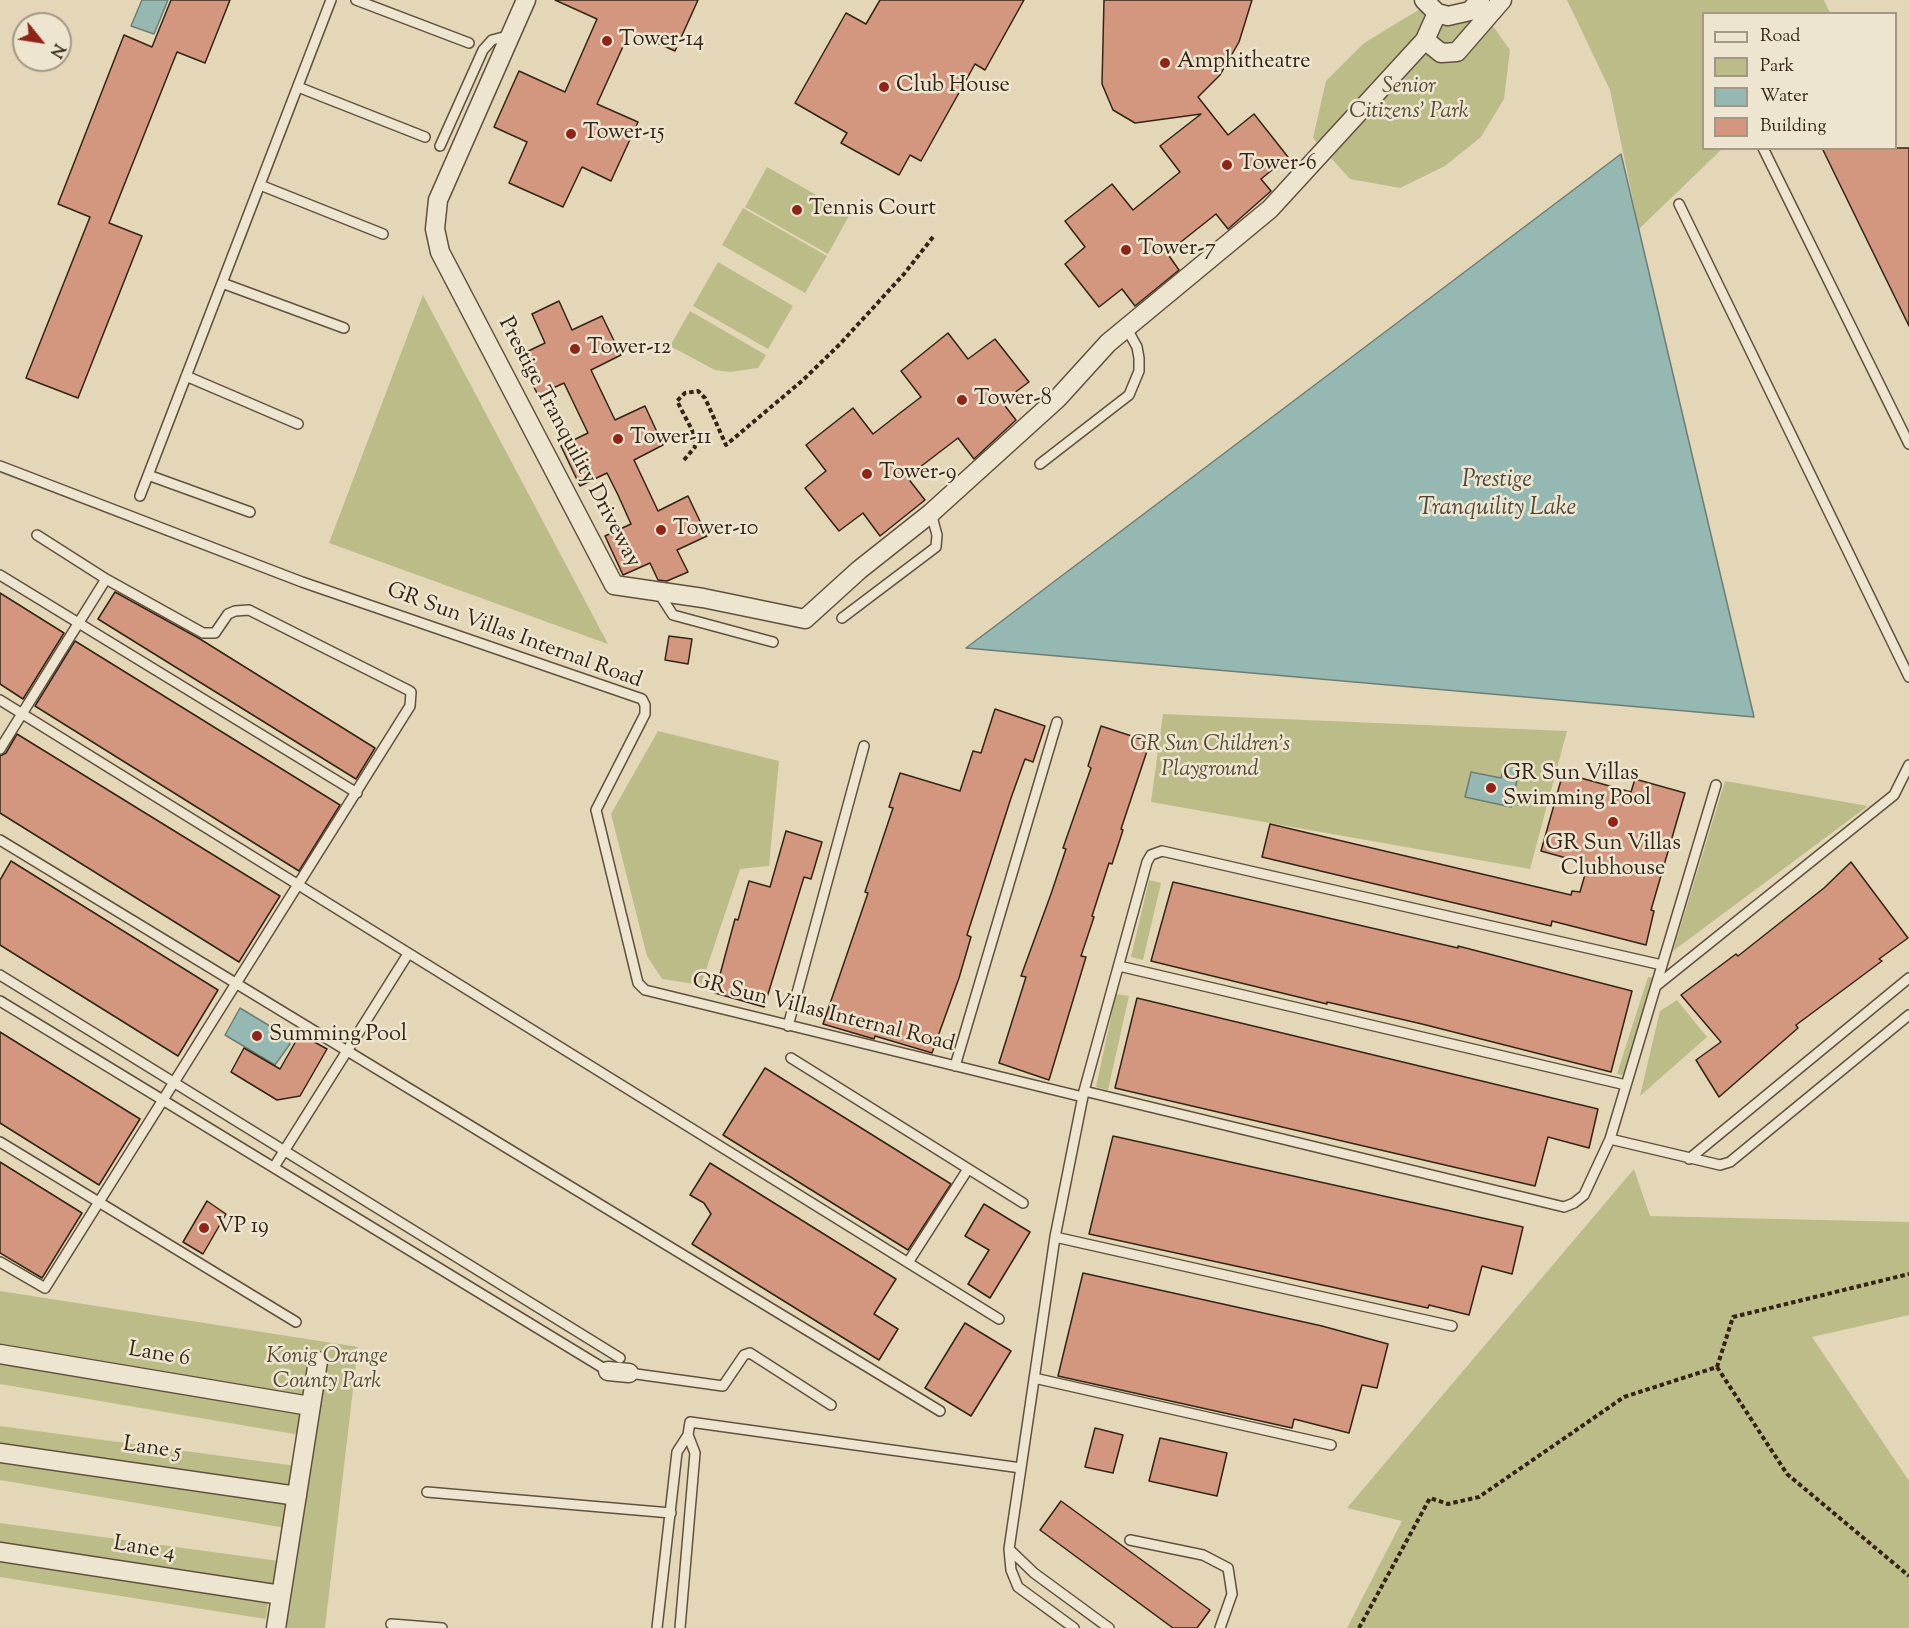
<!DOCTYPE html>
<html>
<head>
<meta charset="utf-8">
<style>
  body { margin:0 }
  #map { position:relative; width:1909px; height:1628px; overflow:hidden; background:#e3d7b7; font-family:"Sorts Mill Goudy",serif }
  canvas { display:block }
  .legend { position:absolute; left:1702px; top:12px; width:195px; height:138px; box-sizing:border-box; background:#ede5d0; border:2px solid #a39885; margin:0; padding:8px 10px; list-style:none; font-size:18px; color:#342415 }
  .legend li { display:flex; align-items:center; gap:12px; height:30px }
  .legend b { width:30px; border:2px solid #a39885 }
  .north { position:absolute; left:12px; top:12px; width:60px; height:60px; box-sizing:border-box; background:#ede5d0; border:2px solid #a39885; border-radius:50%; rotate:120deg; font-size:16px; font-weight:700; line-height:24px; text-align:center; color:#342415 }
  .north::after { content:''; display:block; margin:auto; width:21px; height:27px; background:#8f2418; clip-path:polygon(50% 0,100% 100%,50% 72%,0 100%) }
</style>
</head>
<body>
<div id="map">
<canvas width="1909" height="1628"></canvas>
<ul class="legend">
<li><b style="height:8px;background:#ede5d0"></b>Road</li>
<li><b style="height:16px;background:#bcbc89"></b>Park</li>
<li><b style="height:16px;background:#95b9b2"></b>Water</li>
<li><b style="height:16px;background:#d3977f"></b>Building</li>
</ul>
<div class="north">N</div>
</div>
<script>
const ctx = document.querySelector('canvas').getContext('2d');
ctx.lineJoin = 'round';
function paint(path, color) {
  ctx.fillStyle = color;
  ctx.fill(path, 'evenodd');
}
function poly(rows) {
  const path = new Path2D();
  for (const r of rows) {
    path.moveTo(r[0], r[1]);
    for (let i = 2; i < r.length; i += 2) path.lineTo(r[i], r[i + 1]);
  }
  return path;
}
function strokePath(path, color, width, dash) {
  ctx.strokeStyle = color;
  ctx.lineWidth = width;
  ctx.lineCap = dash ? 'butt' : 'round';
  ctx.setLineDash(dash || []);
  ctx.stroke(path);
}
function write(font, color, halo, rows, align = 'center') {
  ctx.font = font + ' "Sorts Mill Goudy",serif';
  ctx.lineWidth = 5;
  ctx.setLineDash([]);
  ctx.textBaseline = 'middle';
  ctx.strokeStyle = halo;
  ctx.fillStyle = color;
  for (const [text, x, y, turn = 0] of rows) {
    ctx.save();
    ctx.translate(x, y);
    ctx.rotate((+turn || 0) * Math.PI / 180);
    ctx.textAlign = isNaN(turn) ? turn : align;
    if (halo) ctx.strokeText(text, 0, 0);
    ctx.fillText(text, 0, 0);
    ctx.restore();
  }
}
paint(poly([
  [1567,0,1824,0,1830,13,1704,14,1704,148,1722,149,1639,229,1610,90],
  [1425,6,1480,8,1510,50,1504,99,1481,137,1445,166,1400,188,1350,179,1313,138,1326,81,1364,43],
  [767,167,850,214,828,254,745,207],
  [743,208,827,256,805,293,722,245],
  [718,262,793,306,768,349,693,306],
  [423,295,608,644,329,543],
  [690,311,766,355,758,368,730,372,715,370,670,346],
  [1163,714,1567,731,1530,869,1151,802],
  [658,731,779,761,769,866,740,869,701,985,662,979,647,956,611,814],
  [1725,781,1868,806,1673,951],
  [1149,880,1161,883,1143,960,1131,957],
  [1648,977,1656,978,1626,1076,1617,1074],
  [1116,994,1129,996,1108,1090,1096,1087],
  [1677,1000,1707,1037,1640,1096,1660,1011],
  [1634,1169,1650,1216,1909,1222,1909,1315,1812,1337,1909,1481,1909,1628,1347,1628,1402,1521,1347,1508],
  [0,1291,358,1347,325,1628,276,1628,317,1397,0,1344],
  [0,1358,305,1405,300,1435,0,1384],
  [0,1426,296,1466,294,1489,0,1447],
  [0,1457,293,1495,286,1528,0,1480],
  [0,1523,286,1562,282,1586,0,1546],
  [0,1556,268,1600,266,1619,0,1577]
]), '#bcbc89');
const water = poly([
  [142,0,168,0,154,34,131,26,142,0],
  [1621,154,1754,717,966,648,1621,154],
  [1505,763,1520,766,1511,807,1465,797,1471,772,1501,778,1505,763],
  [240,1008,288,1037,290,1044,275,1065,225,1035,240,1008]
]);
paint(water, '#95b9b2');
strokePath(water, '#6e7d73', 1.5);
const building = poly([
  [171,0,230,0,205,63,177,52,109,223,142,236,78,398,26,378,90,217,58,204,124,35,152,47,171,0],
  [555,0,698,0,675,51,630,31,597,104,638,122,611,181,582,167,563,207,509,183,527,142,494,127,519,71,565,92,597,19,555,0],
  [880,0,1024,0,985,70,975,64,921,161,910,155,899,175,841,143,847,133,795,103,846,13,866,24,880,0],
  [1104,0,1252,0,1239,42,1220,75,1198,97,1228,135,1254,114,1288,157,1261,179,1271,191,1228,229,1216,214,1167,253,1179,270,1135,306,1122,289,1099,307,1065,264,1085,247,1065,221,1112,184,1133,210,1180,172,1160,146,1201,114,1135,123,1113,110,1102,84,1104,0],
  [1822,148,1909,148,1909,326,1822,148],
  [559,301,572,330,602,316,621,355,591,370,615,420,645,406,663,445,634,460,658,511,688,496,707,536,677,550,688,572,667,581,658,580,650,563,623,575,605,536,631,524,618,495,607,473,580,486,561,446,588,433,564,383,538,395,518,356,545,343,532,314,559,301],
  [948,333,968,359,995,339,1029,382,1002,402,1016,420,974,459,958,438,907,477,925,500,880,536,863,513,839,531,805,488,826,471,806,445,853,408,873,434,900,413,921,397,901,371,948,333],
  [115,592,200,639,375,748,356,779,98,619,115,592],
  [0,593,64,633,23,699,0,684,0,593],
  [669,636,692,639,688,664,665,660,669,636],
  [75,641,340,805,299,871,35,706,75,641],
  [995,709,1045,726,1033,762,1025,759,1011,798,967,935,971,937,959,978,932,1053,875,1036,874,1039,823,1024,868,893,865,892,893,808,889,807,900,773,960,791,973,751,981,753,995,709],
  [1101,726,1150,742,1121,829,1123,830,1112,864,1109,863,1092,916,1094,917,1081,956,1086,957,1049,1080,999,1063,1026,977,1021,976,1051,894,1066,849,1063,848,1091,768,1088,766,1101,726],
  [17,734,280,896,239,962,0,813,0,756,6,753,17,734],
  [1563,773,1631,792,1635,779,1685,793,1651,910,1654,911,1646,945,1552,921,1551,926,1262,857,1270,824,1571,895,1572,891,1580,892,1588,864,1541,851,1563,773],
  [786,831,822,842,811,879,804,877,764,1007,715,993,735,919,738,920,749,881,770,887,786,831],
  [11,861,218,990,178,1056,0,945,0,880,11,861],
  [1851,862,1908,938,1879,959,1882,961,1796,1025,1798,1028,1719,1097,1696,1060,1721,1042,1681,995,1736,954,1738,956,1824,888,1851,862],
  [1173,882,1458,948,1458,946,1632,991,1611,1072,1422,1024,1327,1002,1327,1004,1151,961,1173,882],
  [1137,998,1598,1109,1589,1148,1548,1137,1535,1186,1115,1088,1137,998],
  [0,1032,140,1119,99,1185,0,1123,0,1032],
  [300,1034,327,1049,300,1096,277,1100,231,1072,244,1048,280,1069,300,1034],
  [765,1068,951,1184,908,1250,723,1135,765,1068],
  [1113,1136,1523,1227,1512,1274,1482,1266,1469,1315,1429,1305,1428,1308,1089,1234,1113,1136],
  [0,1162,82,1213,42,1278,0,1253,0,1162],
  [710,1163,896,1279,874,1314,898,1329,879,1360,692,1244,711,1214,704,1203,690,1195,710,1163],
  [207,1201,226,1214,203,1254,183,1242,207,1201],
  [984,1204,1030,1232,990,1298,968,1284,989,1250,965,1236,984,1204],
  [1083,1273,1322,1326,1388,1344,1377,1388,1362,1385,1349,1433,1294,1419,1292,1428,1058,1376,1083,1273],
  [965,1323,1011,1351,971,1416,925,1388,965,1323],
  [1095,1428,1123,1435,1113,1473,1085,1467,1095,1428],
  [1160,1438,1227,1453,1217,1496,1149,1481,1160,1438],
  [1061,1501,1210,1610,1197,1628,1173,1628,1040,1530,1061,1501]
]);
paint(building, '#d3977f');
strokePath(building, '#342415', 1.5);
const service = poly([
  [356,0,469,43],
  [298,87,425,137],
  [440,146,483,50,492,40,511,35],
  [1763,148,1909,444],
  [260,185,383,234],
  [1679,204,1909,677],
  [222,283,344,328],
  [186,376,298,424],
  [1040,464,1129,395,1139,371,1139,358,1137,347,1126,327],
  [0,466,302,582,642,699,645,705,645,714,596,810,638,983,645,990,1083,1097],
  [148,475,250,512],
  [140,496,331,0],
  [0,575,357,793],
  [658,592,673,615,773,642],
  [842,618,936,547,937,535,931,513],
  [0,700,999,1319],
  [0,749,106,579,37,535],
  [0,840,940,1411],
  [1119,966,1626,1085],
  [0,975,620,1358],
  [1656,986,1894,795,1909,765],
  [0,1001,608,1371],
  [788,1026,864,746],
  [791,1058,1023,1203],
  [955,1066,1057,722],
  [1084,1091,1564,1207,1574,1203,1584,1195,1610,1139,1716,785],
  [1610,1139,1720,1165,1730,1162,1909,1015],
  [0,1142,296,1322],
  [1689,1159,1909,978],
  [274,1167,408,954],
  [1055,1237,1452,1326],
  [909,1261,968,1169],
  [0,1262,45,1288,410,706,411,692,408,690,249,610,235,611,228,614,215,633,203,633,106,579],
  [629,1373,723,1386,744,1355,750,1353,831,1405],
  [1034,1378,1331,1445],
  [688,1435,690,1422,1021,1468],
  [427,1492,671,1513],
  [1130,1540,1203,1555,1228,1568,1232,1594,1220,1628],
  [1009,1549,1034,1573,1109,1628],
  [391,1624,442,1628],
  [657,1628,677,1452,688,1435,695,1453,680,1628],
  [1074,1628,1018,1587,1011,1570,1009,1549,1055,1237,1084,1091,1147,862,1151,855,1162,851,1662,965]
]);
const minor = poly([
  [526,0,438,200,435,229,440,252,614,585,703,598,805,619,859,570,931,513,1058,398,1108,343,1270,209,1425,40,1437,13],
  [1424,0,1437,13,1448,16,1470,11,1480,0],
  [1425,40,1441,53,1457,52,1502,0],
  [0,1354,310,1406],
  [608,1371,629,1373],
  [0,1453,297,1496],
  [0,1552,281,1595],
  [276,1628,318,1361]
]);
strokePath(service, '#60513e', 12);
strokePath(minor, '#60513e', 21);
strokePath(poly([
  [684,460,695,447,692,430,677,401,685,393,698,391,705,398,726,445,803,380,840,344,904,274,933,237],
  [1717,1367,1787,1474,1909,1576],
  [1359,1628,1430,1498,1448,1504,1479,1497,1624,1397,1717,1367,1733,1317,1909,1274]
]), '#342415', 4, [4.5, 3]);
strokePath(service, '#ede5d0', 9);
strokePath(minor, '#ede5d0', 18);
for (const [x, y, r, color] of [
  [607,41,6,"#8f2418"],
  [1165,63,6,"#8f2418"],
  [884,87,6,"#8f2418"],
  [571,134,6,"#8f2418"],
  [1227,165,6,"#8f2418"],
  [797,210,6,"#8f2418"],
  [1126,250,6,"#8f2418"],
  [575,349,6,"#8f2418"],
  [962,400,6,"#8f2418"],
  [618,439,6,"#8f2418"],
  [867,474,6,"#8f2418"],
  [661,530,6,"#8f2418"],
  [1491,788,6,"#8f2418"],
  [1613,822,6,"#8f2418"],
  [257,1036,6,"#8f2418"],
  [204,1228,6,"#8f2418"]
]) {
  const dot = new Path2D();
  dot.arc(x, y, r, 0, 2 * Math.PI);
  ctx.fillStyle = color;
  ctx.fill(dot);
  strokePath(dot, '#ede5d0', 2);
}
write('22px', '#342415', '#ede5d0', [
  ["Tower-14",619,41],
  ["Amphitheatre",1177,63],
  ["Club House",896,87],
  ["Tower-15",583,134],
  ["Tower-6",1239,165],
  ["Tennis Court",809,210],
  ["Tower-7",1138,250],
  ["Tower-12",587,349],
  ["Tower-8",974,400],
  ["Tower-11",630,439],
  ["Tower-9",879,474],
  ["Tower-10",673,530],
  ["GR Sun Villas",1503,775],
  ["Swimming Pool",1503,800],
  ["GR Sun Villas",1613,845,"center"],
  ["Clubhouse",1613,870,"center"],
  ["Summing Pool",269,1036],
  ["VP 19",216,1228]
], 'left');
write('italic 22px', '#564a32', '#ede5d0', [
  ["Senior",1409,88],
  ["Citizens' Park",1409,113],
  ["GR Sun Children's",1210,746],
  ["Playground",1210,771],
  ["Konig Orange",327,1358],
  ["County Park",327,1383]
]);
write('22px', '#342415', '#ede5d0', [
  ["Prestige Tranquility Driveway",568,443,62],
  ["GR Sun Villas Internal Road",514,637,20],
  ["GR Sun Villas Internal Road",823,1014,14],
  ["Lane 6",159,1356,9],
  ["Lane 5",152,1450,8],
  ["Lane 4",144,1550,9]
]);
write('italic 24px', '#4c493c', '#ede5d0', [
  ["Prestige",1497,482],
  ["Tranquility Lake",1497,510]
]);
</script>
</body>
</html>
